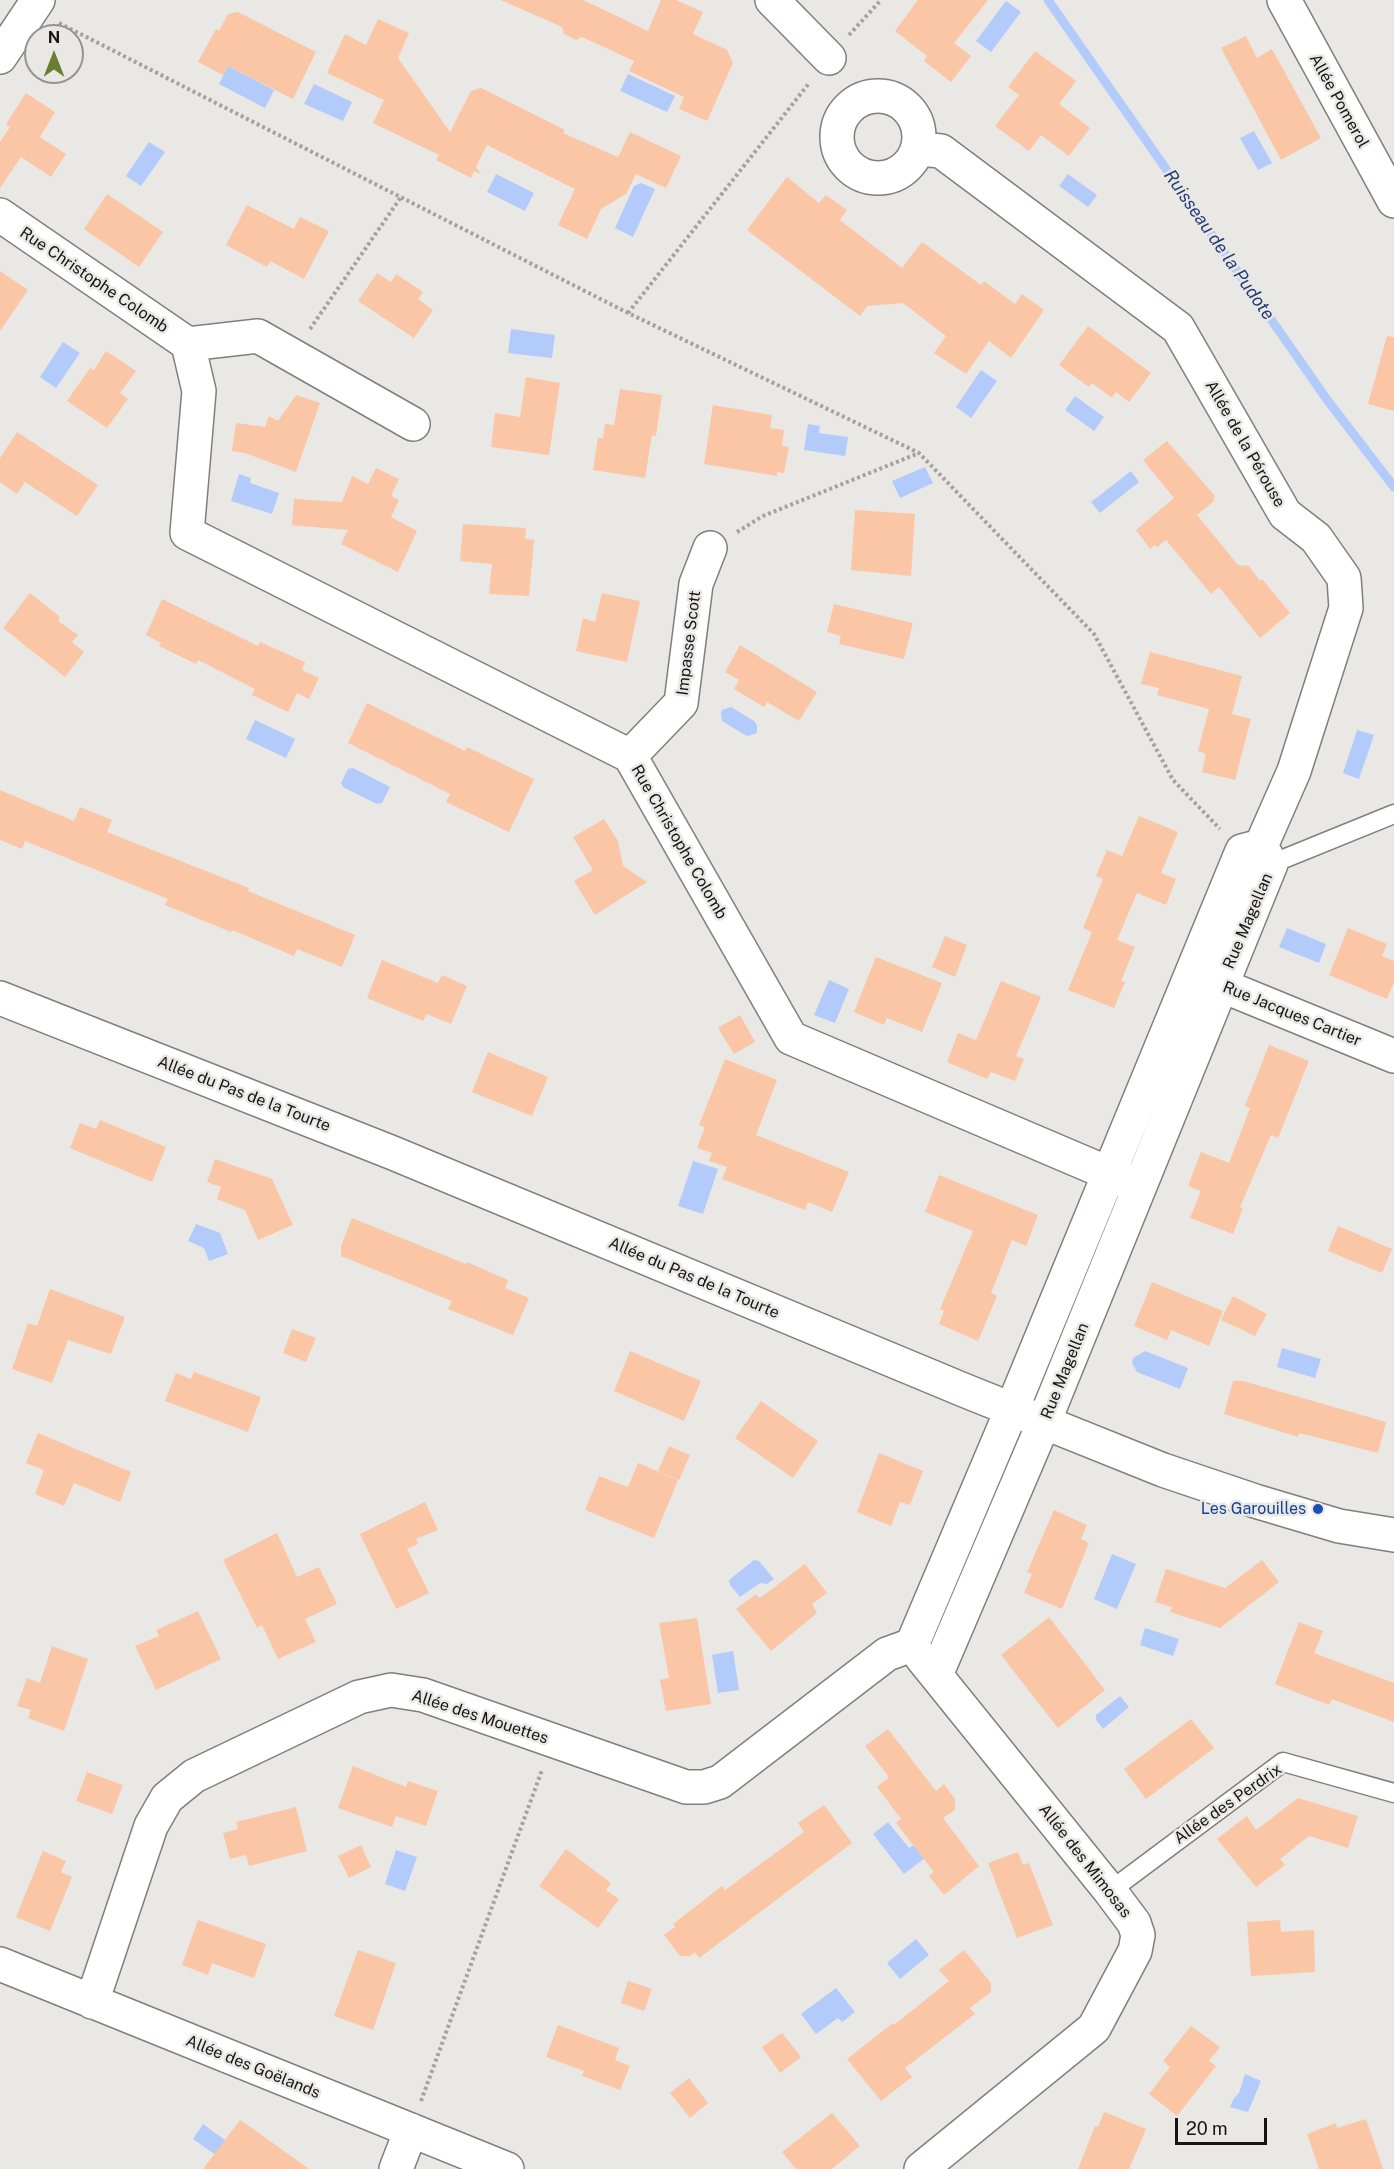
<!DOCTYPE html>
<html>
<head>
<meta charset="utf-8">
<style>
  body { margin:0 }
  #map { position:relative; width:1394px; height:2169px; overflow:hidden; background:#e9e8e4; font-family:"Public Sans",sans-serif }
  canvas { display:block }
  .north { position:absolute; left:24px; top:24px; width:60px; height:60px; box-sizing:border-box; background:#e9e8e4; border:2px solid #949490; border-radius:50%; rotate:0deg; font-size:16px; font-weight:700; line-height:24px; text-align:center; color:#151513 }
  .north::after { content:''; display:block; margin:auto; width:21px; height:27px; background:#697e30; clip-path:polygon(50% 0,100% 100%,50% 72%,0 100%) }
  .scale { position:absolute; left:1175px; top:2118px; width:92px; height:27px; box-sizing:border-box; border:3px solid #151513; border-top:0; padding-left:8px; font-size:18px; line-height:21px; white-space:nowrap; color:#151513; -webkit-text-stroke:4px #e9e8e4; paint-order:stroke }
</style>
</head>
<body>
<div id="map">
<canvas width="1394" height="2169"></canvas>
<div class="north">N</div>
<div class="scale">20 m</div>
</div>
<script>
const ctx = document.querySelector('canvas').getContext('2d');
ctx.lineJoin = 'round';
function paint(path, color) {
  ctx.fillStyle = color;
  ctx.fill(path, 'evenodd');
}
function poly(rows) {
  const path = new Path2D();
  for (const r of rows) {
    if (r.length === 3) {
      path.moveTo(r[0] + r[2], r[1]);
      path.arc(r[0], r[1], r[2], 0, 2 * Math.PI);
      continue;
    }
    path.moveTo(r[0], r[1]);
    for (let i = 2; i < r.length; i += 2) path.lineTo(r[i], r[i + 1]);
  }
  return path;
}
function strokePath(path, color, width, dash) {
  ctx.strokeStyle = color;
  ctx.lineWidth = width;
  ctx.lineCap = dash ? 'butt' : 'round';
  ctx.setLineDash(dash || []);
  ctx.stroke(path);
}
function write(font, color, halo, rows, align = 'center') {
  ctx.font = font + ' "Public Sans",sans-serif';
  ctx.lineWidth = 5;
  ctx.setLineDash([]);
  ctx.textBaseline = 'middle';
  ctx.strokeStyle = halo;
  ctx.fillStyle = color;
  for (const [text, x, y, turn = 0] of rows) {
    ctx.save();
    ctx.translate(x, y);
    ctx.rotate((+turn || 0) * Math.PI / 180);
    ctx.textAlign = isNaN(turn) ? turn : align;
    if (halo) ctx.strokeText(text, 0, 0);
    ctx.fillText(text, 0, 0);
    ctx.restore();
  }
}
paint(poly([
  [1006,1,1021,12,991,52,976,41],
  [228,66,274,90,265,108,219,84],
  [628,74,675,96,667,112,620,91],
  [314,84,352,102,343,121,304,104],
  [1254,131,1272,163,1258,170,1240,138],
  [149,142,165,152,141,186,126,176],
  [496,174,534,193,525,211,487,192],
  [1068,174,1097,195,1088,207,1059,186],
  [641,183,655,189,633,237,615,228,634,186],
  [511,329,555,335,552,358,508,353],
  [63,342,80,353,56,388,40,377],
  [981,370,997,381,971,418,956,407],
  [1075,396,1104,417,1094,431,1065,410],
  [808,424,820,426,819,433,848,437,845,456,804,450],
  [925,467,933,483,900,498,892,481],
  [1131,471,1139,482,1100,513,1091,502],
  [239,474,251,478,250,483,279,493,272,514,231,501],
  [731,707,754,721,757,725,757,733,747,736,722,721,721,714,722,710],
  [255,720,295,739,286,758,246,739],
  [1357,730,1374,735,1359,779,1343,773],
  [353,768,390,787,382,803,377,804,343,787,341,783,348,769],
  [1287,928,1326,944,1319,963,1279,947],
  [829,980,849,989,835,1023,814,1015],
  [693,1161,718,1169,703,1214,678,1206],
  [196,1224,220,1233,228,1254,209,1261,204,1248,188,1241],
  [1282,1348,1321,1359,1315,1378,1277,1367],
  [1145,1351,1188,1368,1180,1389,1137,1372,1132,1363,1133,1358],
  [1112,1554,1136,1564,1117,1609,1094,1599],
  [754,1560,759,1561,774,1579,767,1584,760,1583,740,1597,730,1585,729,1580],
  [1145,1628,1179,1639,1173,1656,1140,1645],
  [733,1651,739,1690,718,1693,712,1655],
  [1120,1696,1129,1707,1103,1729,1096,1720,1096,1715],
  [888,1822,909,1848,919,1842,929,1855,904,1874,873,1834],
  [396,1850,417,1857,405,1891,385,1884],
  [916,1939,929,1955,900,1979,887,1963],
  [836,1988,855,2012,842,2022,838,2018,816,2034,801,2014],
  [1245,2074,1261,2081,1248,2112,1230,2107,1234,2098,1239,2093],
  [203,2124,240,2151,230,2165,193,2139]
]), '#b2cbfb');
strokePath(poly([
  [1048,0,1328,401,1394,487]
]), '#b2cbfb', 9);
paint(poly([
  [501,0,583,0,648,31,661,0,676,0,703,12,693,34,727,50,733,63,707,121,679,109,684,97,629,71,634,61,582,37,576,40,564,34,562,27],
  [918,0,988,0,954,43,971,56,951,82,924,61,927,56,895,31],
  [238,12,316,52,293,99,228,66,223,75,198,62,216,29,219,31,228,14],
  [378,19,409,33,398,58,450,132,471,91,481,88,565,130,563,133,618,157,630,132,681,156,666,188,636,174,626,194,601,209,587,239,558,225,575,189,487,145,476,167,481,174,474,171,471,178,436,160,439,155,373,123,384,100,327,73,345,34,366,45],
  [1246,36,1257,58,1272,49,1321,138,1281,160,1221,48],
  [1035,51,1076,81,1059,104,1090,128,1069,156,1041,135,1029,151,995,126,1019,95,1008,87],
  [26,93,55,112,40,137,66,154,51,177,21,157,0,188,0,142,10,127,6,124],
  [787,177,819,203,826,195,847,210,840,220,902,268,922,242,981,285,984,281,1015,304,1022,294,1044,310,1011,358,989,341,966,374,934,353,946,336,903,303,867,306,860,316,747,230],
  [107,194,163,232,139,267,84,229],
  [247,205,294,229,300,217,329,231,304,279,270,261,267,267,226,245],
  [0,271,28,290,0,331],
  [377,273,391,282,396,274,423,292,418,299,433,310,414,338,358,301],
  [1088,326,1151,373,1129,402,1116,392,1112,398,1092,383,1089,387,1059,365],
  [1387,336,1394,337,1394,411,1368,404],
  [106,351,136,371,120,393,128,399,107,428,67,401,90,368,94,370],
  [526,377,560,383,549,455,491,447,495,413,520,417],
  [620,389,662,395,656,436,652,435,645,478,593,470,598,438,603,438,605,424,614,425],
  [296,395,320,403,296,472,245,453,232,451,236,423,265,427,269,416,278,421],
  [713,405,772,415,770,428,784,430,782,446,789,447,784,473,777,472,777,476,704,464],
  [17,432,98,485,77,516,25,482,17,494,0,482,0,458],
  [1167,441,1215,496,1213,498,1215,500,1197,515,1238,565,1249,566,1260,581,1262,579,1290,613,1260,638,1219,587,1211,594,1166,540,1157,547,1155,545,1150,549,1136,530,1174,498,1143,460],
  [376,468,399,479,391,496,399,500,391,517,417,531,398,572,341,544,348,530,292,525,294,499,342,502,352,476,368,484],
  [855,510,915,514,911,576,851,570],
  [463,524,526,528,525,539,534,540,529,596,489,594,492,564,460,561],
  [30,593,60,617,58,621,78,635,72,642,84,652,65,677,3,628],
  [602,593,640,601,627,662,576,651,583,618,595,622],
  [162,599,258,646,260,642,305,662,302,670,319,678,309,699,297,693,288,712,252,695,255,689,198,660,196,664,159,646,161,643,146,635],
  [834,604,913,623,904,659,839,644,841,636,827,632],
  [740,645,817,692,799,721,767,702,764,707,734,689,739,680,725,672],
  [1150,652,1242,676,1232,714,1251,719,1235,780,1202,772,1206,754,1198,751,1209,709,1157,695,1159,688,1141,684],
  [367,703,465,751,467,747,534,779,509,832,446,802,450,794,348,743],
  [0,790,74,821,80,807,112,820,107,832,249,888,248,891,355,935,342,967,297,949,294,956,232,930,231,932,165,905,168,899,25,841,22,849,0,840],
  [1139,816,1178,832,1161,873,1176,879,1166,905,1137,893,1117,940,1135,947,1121,981,1125,982,1114,1008,1068,990,1092,932,1083,928,1103,879,1096,876,1107,850,1122,856],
  [604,819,618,841,623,866,647,882,595,915,574,881,593,870,573,837],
  [1348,928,1387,944,1382,956,1394,961,1394,982,1387,999,1329,975],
  [945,936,967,945,955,977,932,967],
  [876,957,942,983,922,1032,887,1018,884,1025,854,1012],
  [382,960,438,983,442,975,467,986,451,1024,427,1014,423,1021,367,998],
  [1001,981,1041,997,1016,1056,1024,1059,1015,1081,991,1072,987,1079,947,1062,958,1033,976,1040],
  [740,1015,755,1042,734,1054,718,1028],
  [1269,1045,1309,1061,1278,1138,1271,1135,1240,1207,1243,1208,1233,1234,1190,1218,1201,1191,1188,1186,1201,1152,1229,1163,1250,1108,1245,1106],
  [488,1052,548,1077,532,1116,472,1092],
  [725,1059,777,1080,756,1135,849,1172,832,1212,808,1202,805,1210,722,1179,727,1167,709,1161,712,1153,697,1148,705,1127,699,1125],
  [100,1120,166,1147,152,1182,70,1148,80,1123,96,1129],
  [215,1159,272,1179,293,1225,258,1240,245,1210,217,1199,221,1187,207,1182],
  [939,1175,1038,1215,1026,1246,1012,1240,991,1293,997,1296,978,1341,939,1324,944,1311,940,1309,973,1231,925,1212],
  [352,1218,466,1264,467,1262,508,1280,505,1288,529,1298,513,1335,448,1309,452,1301,341,1256,341,1246],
  [1338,1226,1392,1249,1382,1273,1328,1251],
  [1152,1282,1223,1311,1209,1346,1171,1330,1167,1340,1134,1326],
  [50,1289,125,1317,111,1354,68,1340,52,1383,12,1369,28,1323,37,1326],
  [1233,1296,1267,1314,1255,1336,1221,1320],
  [292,1329,316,1338,306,1362,283,1353],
  [630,1351,701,1381,684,1421,614,1391],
  [194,1372,261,1397,248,1432,165,1401,176,1373,191,1379],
  [1233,1381,1243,1381,1386,1422,1378,1453,1299,1433,1298,1437,1224,1414],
  [761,1401,818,1441,793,1478,735,1438],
  [38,1433,131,1472,120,1502,74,1483,64,1506,35,1494,44,1470,26,1463],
  [669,1446,690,1455,679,1480,658,1471],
  [879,1453,923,1471,910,1505,900,1502,891,1526,857,1512],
  [638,1463,678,1480,654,1538,585,1510,599,1476,628,1487],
  [425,1502,438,1530,416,1539,418,1544,407,1549,429,1593,396,1609,360,1534],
  [1054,1510,1087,1525,1081,1539,1089,1543,1062,1609,1024,1593,1032,1574,1027,1572],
  [277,1533,297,1577,319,1567,337,1604,305,1619,316,1642,278,1659,262,1625,257,1628,223,1560],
  [1262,1560,1279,1582,1220,1628,1170,1612,1172,1607,1155,1602,1166,1569,1225,1588],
  [805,1564,827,1593,812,1604,817,1613,771,1651,736,1609,756,1594,760,1598],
  [198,1611,221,1659,156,1690,135,1646,159,1636,156,1630],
  [1049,1617,1105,1690,1058,1728,1001,1655],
  [697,1618,711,1704,666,1711,660,1680,669,1678,659,1623],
  [1299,1622,1323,1631,1314,1653,1394,1683,1394,1722,1332,1699,1329,1705,1275,1684],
  [52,1646,88,1659,64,1731,28,1718,31,1710,17,1706,27,1678,40,1683],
  [1191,1719,1214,1748,1146,1799,1124,1769],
  [888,1729,936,1791,944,1784,955,1799,955,1810,943,1818,979,1866,944,1895,929,1876,934,1872,896,1823,901,1819,877,1787,889,1777,865,1746],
  [353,1766,406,1787,408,1781,438,1791,426,1826,396,1816,392,1827,338,1808],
  [87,1772,123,1785,112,1814,76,1801],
  [1298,1798,1358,1816,1348,1848,1309,1836,1280,1859,1285,1865,1256,1887,1217,1839,1247,1816,1256,1830],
  [824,1805,852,1843,699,1958,695,1952,690,1956,680,1956,664,1935,675,1927,673,1924,722,1886,725,1890,804,1832,798,1823],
  [296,1807,307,1851,249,1866,246,1855,230,1859,223,1833,238,1829,236,1822],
  [361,1845,371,1867,349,1878,338,1856],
  [566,1849,611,1883,606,1890,619,1899,598,1928,539,1886],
  [43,1851,66,1861,61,1872,72,1877,50,1931,16,1917],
  [1018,1852,1023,1865,1029,1863,1053,1925,1017,1938,988,1863],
  [198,1920,266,1944,254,1978,212,1963,208,1975,182,1965],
  [1280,1920,1281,1932,1314,1930,1315,1972,1251,1976,1247,1922],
  [358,1950,396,1963,373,2030,334,2016],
  [964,1950,991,1983,991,1992,970,2008,975,2014,905,2068,912,2077,881,2101,847,2059,893,2023,894,2025,949,1981,939,1970],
  [628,1981,652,1989,644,2011,621,2003],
  [558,2025,619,2048,615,2060,630,2066,620,2090,582,2076,584,2071,546,2057],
  [1191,2026,1220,2047,1209,2061,1216,2066,1177,2116,1149,2094,1170,2067,1163,2061],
  [782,2033,801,2057,780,2073,762,2047],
  [689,2078,708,2103,690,2118,670,2093],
  [1104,2112,1146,2129,1129,2169,1078,2169,1095,2126,1098,2127],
  [832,2113,860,2146,832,2169,796,2169,782,2152],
  [1366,2119,1383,2169,1319,2169,1307,2134,1336,2123,1337,2128],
  [240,2120,263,2136,309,2169,203,2169]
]), '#fac6a6');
const lane = poly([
  [1271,864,1394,814],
  [1110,1891,1283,1762,1394,1793]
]);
const street = poly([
  [772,0,829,58],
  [1284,0,1394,201],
  [0,57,38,0],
  [878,137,41],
  [918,149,941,151,1178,328,1285,514,1316,538,1344,578,1346,608,1294,771,1261,846],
  [0,215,188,344,199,391,187,533,630,756,791,1038,1129,1182],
  [188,344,258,336,413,424],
  [630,756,681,703,696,584,710,548],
  [1201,977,1394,1056],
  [0,998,393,1153,966,1391,1163,1470,1255,1501,1339,1526,1394,1535],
  [912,1645,1012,1409,1242,851,1261,846,1271,864,1044,1422,936,1675],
  [0,1964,507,2169],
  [92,2002,151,1826,167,1798,194,1776,359,1697,391,1690,423,1695,686,1787,704,1787,720,1782,887,1654,912,1645],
  [396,2169,411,2130],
  [921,2169,1094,2028,1135,1951,1138,1935,1134,1923,1110,1891,922,1658]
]);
strokePath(lane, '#807f7b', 21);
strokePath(street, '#807f7b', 36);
strokePath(poly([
  [59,23,628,313,919,453,1094,634,1173,780,1220,829],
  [849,35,881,0],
  [628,313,810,82],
  [310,329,401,197],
  [737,532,763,516,919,453],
  [421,2101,542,1770]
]), '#a3a29f', 4, [3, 3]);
strokePath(lane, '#fff', 18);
strokePath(street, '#fff', 33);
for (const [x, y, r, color] of [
  [1318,1509,6,"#1a4fb4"]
]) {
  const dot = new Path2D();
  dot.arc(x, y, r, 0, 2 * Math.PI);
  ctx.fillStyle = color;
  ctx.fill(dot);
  strokePath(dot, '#e9e8e4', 2);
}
write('16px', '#151513', '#e9e8e4', [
  ["Allée Pomerol",1339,101,61],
  ["Rue Christophe Colomb",94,280,34],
  ["Allée de la Pérouse",1245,444,60],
  ["Impasse Scott",689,643,-83],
  ["Rue Christophe Colomb",679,842,60],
  ["Rue Magellan",1248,921,-67],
  ["Rue Jacques Cartier",1292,1014,22],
  ["Allée du Pas de la Tourte",244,1094,21],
  ["Allée du Pas de la Tourte",694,1278,23],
  ["Rue Magellan",1065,1371,-68],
  ["Allée des Mouettes",480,1717,18],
  ["Allée des Perdrix",1228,1804,-35],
  ["Allée des Mimosas",1085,1861,52],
  ["Allée des Goëlands",253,2067,22]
]);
write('16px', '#164399', '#e9e8e4', [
  ["Les Garouilles",1306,1509]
], 'right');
write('italic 18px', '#243d77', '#e9e8e4', [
  ["Ruisseau de la Pudote",1219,245,55]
]);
</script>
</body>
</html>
